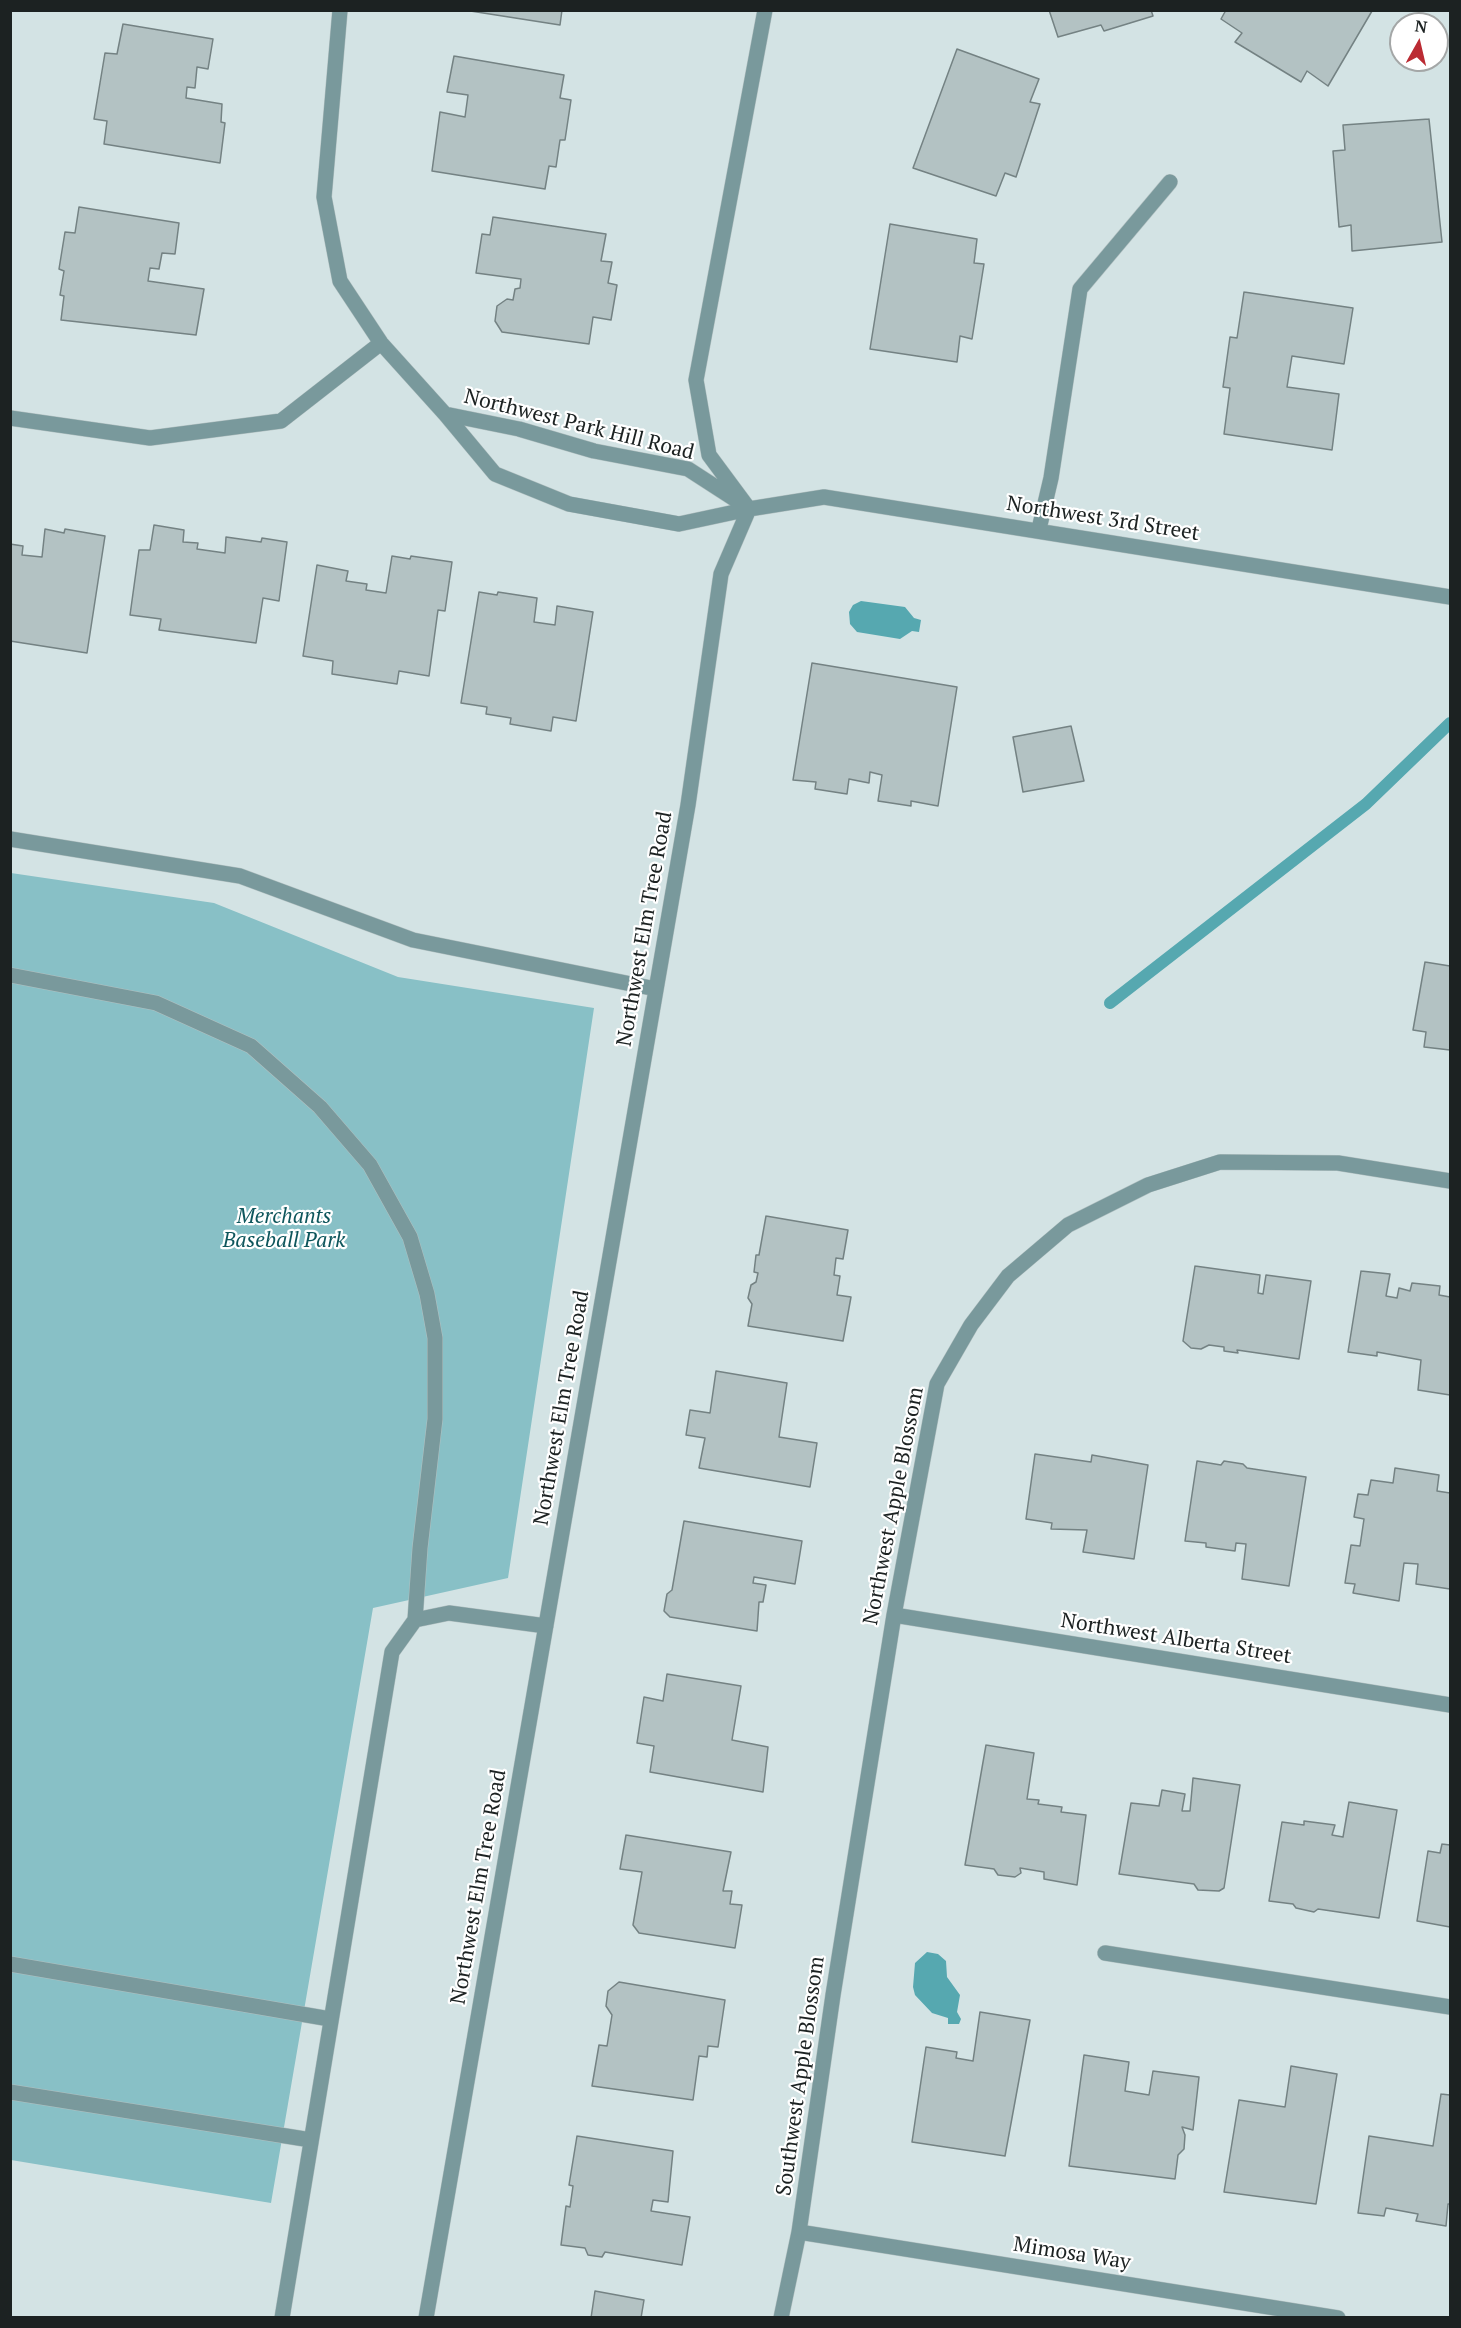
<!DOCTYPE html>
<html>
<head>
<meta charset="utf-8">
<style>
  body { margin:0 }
  #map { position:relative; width:1461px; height:2328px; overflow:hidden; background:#d3e3e4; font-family:"PT Serif",serif }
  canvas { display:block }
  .frame { position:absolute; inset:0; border:12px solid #1c2222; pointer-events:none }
  .north { position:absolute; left:1389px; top:12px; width:60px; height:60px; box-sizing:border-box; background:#fff; border:2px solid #a4a7a7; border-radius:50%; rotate:8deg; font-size:16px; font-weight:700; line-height:24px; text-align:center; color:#1c2222 }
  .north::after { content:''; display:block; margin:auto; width:21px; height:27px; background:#bb2b33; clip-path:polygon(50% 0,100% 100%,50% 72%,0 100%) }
</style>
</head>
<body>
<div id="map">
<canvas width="1461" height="2328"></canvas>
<div class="frame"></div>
<div class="north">N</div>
</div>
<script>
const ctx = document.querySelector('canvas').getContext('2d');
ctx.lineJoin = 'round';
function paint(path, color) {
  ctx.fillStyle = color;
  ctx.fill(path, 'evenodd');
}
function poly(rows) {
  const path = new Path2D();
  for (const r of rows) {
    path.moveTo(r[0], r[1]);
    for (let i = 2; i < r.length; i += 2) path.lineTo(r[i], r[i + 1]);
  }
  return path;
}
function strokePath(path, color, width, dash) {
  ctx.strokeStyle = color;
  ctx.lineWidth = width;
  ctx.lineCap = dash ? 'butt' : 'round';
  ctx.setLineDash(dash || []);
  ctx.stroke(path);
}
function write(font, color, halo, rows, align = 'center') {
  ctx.font = font + ' "PT Serif",serif';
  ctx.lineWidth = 4.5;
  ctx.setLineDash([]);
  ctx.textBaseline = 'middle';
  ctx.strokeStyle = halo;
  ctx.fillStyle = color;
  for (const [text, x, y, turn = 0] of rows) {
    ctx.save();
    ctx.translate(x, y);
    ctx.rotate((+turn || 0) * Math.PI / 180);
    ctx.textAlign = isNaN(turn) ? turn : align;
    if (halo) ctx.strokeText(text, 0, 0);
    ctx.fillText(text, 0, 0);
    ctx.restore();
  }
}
paint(poly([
  [11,873,214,903,398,977,594,1008,508,1578,373,1608,271,2203,11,2160]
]), '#88c0c6');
paint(poly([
  [861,601,905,607,914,618,921,620,919,632,912,631,900,639,857,632,850,624,849,612,853,605],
  [927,1952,938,1954,946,1961,947,1977,960,1995,957,2012,961,2019,959,2024,948,2024,948,2018,932,2013,915,1995,913,1987,915,1963]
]), '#56a8b0');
strokePath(poly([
  [1110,1003,1366,804,1450,723]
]), '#56a8b0', 12);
const building = poly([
  [464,10,562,10,560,25,464,10],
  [1049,10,1151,10,1153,16,1104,31,1101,25,1058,37,1049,10],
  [1226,10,1372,10,1372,11,1328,86,1307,71,1301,82,1235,42,1242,33,1221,19,1226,10],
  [123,24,213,39,208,69,197,67,195,88,187,87,186,98,222,104,221,122,225,123,220,163,104,144,107,121,94,119,105,53,117,54,123,24],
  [957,49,1039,79,1030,102,1040,104,1016,177,1005,173,996,196,913,168,957,49],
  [454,56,564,75,560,98,571,100,565,140,560,140,556,167,549,166,545,189,432,171,440,112,465,117,468,95,447,92,454,56],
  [1429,119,1442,242,1352,251,1351,225,1339,227,1333,151,1345,150,1343,125,1429,119],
  [79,207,179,223,175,254,162,253,159,269,150,268,148,281,204,289,196,335,61,320,64,296,60,295,64,271,59,269,65,232,75,233,79,207],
  [493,217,606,234,601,261,612,262,608,283,617,285,611,320,593,317,589,344,502,332,495,321,497,306,507,299,513,300,515,289,520,288,521,279,476,273,482,234,490,235,493,217],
  [890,224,977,239,974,263,984,264,972,339,960,336,957,362,870,349,890,224],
  [1244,292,1353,308,1344,364,1292,356,1287,387,1339,394,1332,450,1224,434,1230,388,1223,387,1230,337,1237,338,1244,292],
  [154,525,184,530,183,542,198,543,197,549,225,553,226,537,261,542,262,538,287,542,279,601,263,598,256,643,159,630,161,619,130,615,139,550,150,550,154,525],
  [45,529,64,533,65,529,105,536,87,653,10,641,10,544,23,546,22,555,42,557,45,529],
  [392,556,410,559,411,556,452,562,445,611,438,610,429,676,399,671,397,684,332,674,333,661,303,656,317,565,348,571,346,581,367,584,366,590,386,593,392,556],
  [479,592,497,595,498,592,537,598,534,622,555,625,557,606,593,612,576,721,553,717,551,731,510,724,511,718,486,714,487,707,461,703,479,592],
  [812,663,957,687,938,806,911,801,911,806,878,801,882,775,870,772,869,783,849,779,847,794,815,789,816,782,793,780,812,663],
  [1071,726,1084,781,1023,792,1013,737,1071,726],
  [1425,962,1450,966,1450,1050,1424,1047,1426,1032,1413,1030,1425,962],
  [766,1216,848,1230,843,1259,836,1258,834,1275,840,1276,837,1295,851,1297,843,1341,748,1326,752,1304,748,1298,751,1285,756,1282,758,1273,754,1272,756,1255,759,1255,766,1216],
  [1195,1266,1260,1275,1258,1293,1263,1294,1266,1275,1311,1281,1299,1359,1237,1350,1238,1353,1224,1351,1224,1347,1209,1345,1201,1349,1191,1348,1183,1341,1195,1266],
  [1361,1271,1390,1274,1386,1296,1397,1298,1399,1288,1410,1291,1412,1283,1440,1286,1439,1295,1450,1297,1450,1395,1418,1390,1421,1360,1377,1352,1377,1356,1348,1352,1361,1271],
  [716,1371,787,1383,779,1437,817,1443,810,1487,699,1468,705,1438,686,1435,690,1410,710,1413,716,1371],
  [1035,1454,1091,1462,1092,1455,1148,1465,1134,1559,1083,1552,1087,1530,1051,1529,1052,1523,1026,1519,1035,1454],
  [1197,1461,1221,1465,1224,1461,1243,1464,1247,1468,1306,1477,1289,1586,1242,1579,1246,1544,1236,1543,1235,1551,1206,1547,1206,1543,1185,1541,1197,1461],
  [1395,1468,1439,1475,1437,1491,1450,1493,1450,1589,1416,1584,1418,1564,1404,1563,1399,1601,1353,1593,1355,1584,1345,1583,1351,1545,1360,1546,1364,1519,1354,1517,1358,1494,1368,1495,1371,1480,1393,1483,1395,1468],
  [684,1521,802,1541,795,1584,754,1577,753,1583,766,1585,763,1602,759,1602,757,1631,670,1617,664,1611,667,1594,672,1590,684,1521],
  [667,1674,741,1686,732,1740,768,1747,763,1792,650,1772,654,1746,637,1743,644,1697,663,1701,667,1674],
  [986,1745,1034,1753,1027,1799,1039,1800,1038,1804,1062,1807,1061,1812,1086,1815,1077,1885,1044,1879,1044,1872,1020,1868,1021,1873,1015,1877,998,1875,994,1869,965,1865,986,1745],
  [1193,1778,1240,1785,1224,1888,1219,1891,1198,1890,1194,1884,1119,1874,1131,1803,1159,1806,1162,1790,1185,1794,1182,1811,1190,1811,1193,1778],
  [1349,1802,1397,1810,1379,1918,1318,1909,1314,1912,1296,1908,1293,1904,1269,1901,1282,1822,1304,1825,1304,1821,1335,1825,1332,1835,1343,1837,1349,1802],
  [626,1835,731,1852,723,1891,732,1891,730,1904,742,1905,735,1948,639,1933,633,1925,642,1872,620,1869,626,1835],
  [1442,1844,1450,1845,1450,1927,1417,1921,1428,1851,1440,1853,1442,1844],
  [619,1982,725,2000,718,2047,708,2046,707,2057,699,2056,693,2100,592,2086,599,2045,607,2046,612,2015,606,2006,608,1991,619,1982],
  [980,2012,1030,2020,1005,2156,912,2142,926,2047,957,2052,956,2058,973,2061,980,2012],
  [1084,2055,1129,2062,1125,2091,1149,2095,1153,2071,1199,2077,1193,2130,1182,2127,1185,2135,1184,2149,1178,2155,1175,2179,1069,2166,1084,2055],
  [1291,2066,1337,2074,1316,2204,1224,2192,1239,2100,1285,2107,1291,2066],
  [1441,2094,1450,2095,1450,2204,1448,2204,1446,2226,1416,2221,1418,2214,1386,2208,1384,2216,1358,2213,1369,2136,1433,2146,1441,2094],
  [577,2136,673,2151,668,2202,653,2200,651,2211,690,2217,682,2265,605,2252,602,2257,588,2255,585,2248,561,2245,566,2206,570,2207,573,2186,569,2185,577,2136],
  [595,2291,644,2300,641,2318,591,2318,595,2291]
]);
paint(building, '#b3c2c3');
strokePath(building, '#748283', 1.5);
const minor = poly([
  [340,10,324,197,340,281,381,343,445,414,495,474,569,504,679,524,749,509,824,497,1450,597],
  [445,414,519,429,594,451,688,469,739,502],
  [10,418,150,438,281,421,381,343],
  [749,509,709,455,696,380,765,10],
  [1039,529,1051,478,1080,289,1170,182],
  [10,839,240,876,413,940,656,989],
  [10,975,156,1003,251,1046,320,1107,370,1165,410,1237,427,1294,435,1338,435,1419,420,1548,415,1620],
  [894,1615,1450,1705],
  [1105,1953,1450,2007],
  [10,1964,330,2019],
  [10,2092,311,2140],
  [799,2232,1338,2318],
  [282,2318,392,1652,415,1620,449,1613,546,1626],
  [426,2318,688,805,721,574,749,509],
  [781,2318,799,2232,833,1995,894,1615,937,1384,971,1325,1008,1276,1068,1225,1148,1185,1220,1162,1338,1163,1450,1181]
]);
strokePath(minor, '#b2c0c1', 16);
strokePath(minor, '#79999c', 15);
write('21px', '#1c2222', '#fff', [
  ["Northwest Park Hill Road",579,425,14],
  ["Northwest 3rd Street",1103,519,9],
  ["Northwest Elm Tree Road",645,929,-80],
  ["Northwest Elm Tree Road",562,1408,-80],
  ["Northwest Apple Blossom",894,1506,-79],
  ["Northwest Alberta Street",1176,1639,9],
  ["Northwest Elm Tree Road",479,1887,-80],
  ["Southwest Apple Blossom",801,2076,-82],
  ["Mimosa Way",1072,2254,9]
]);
write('italic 21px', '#0e565c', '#fff', [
  ["Merchants",284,1217],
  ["Baseball Park",284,1241]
]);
</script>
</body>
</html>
